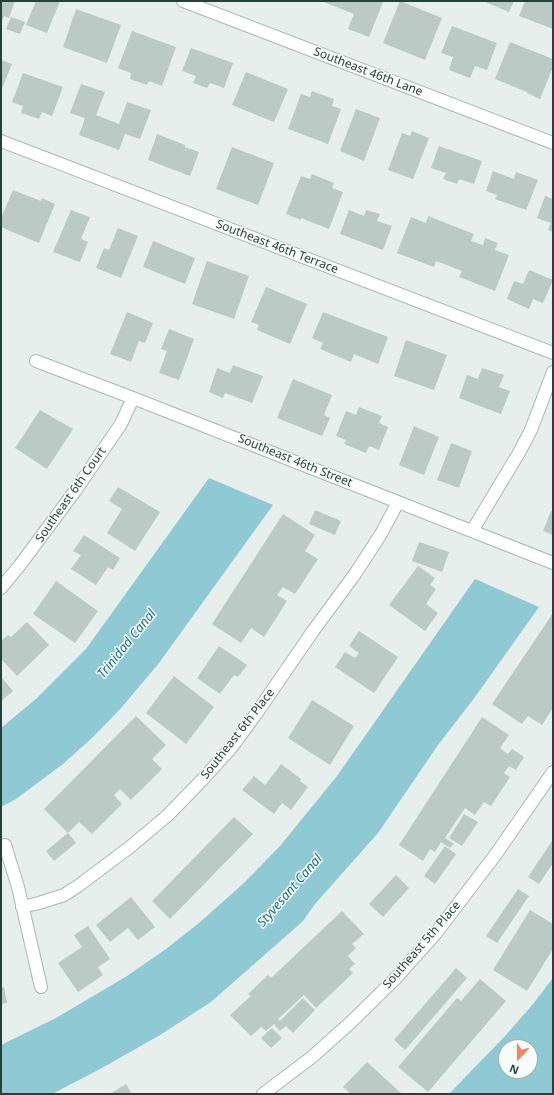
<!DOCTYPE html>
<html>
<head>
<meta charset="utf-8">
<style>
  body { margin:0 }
  #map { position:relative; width:554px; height:1095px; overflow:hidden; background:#e6efeb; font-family:"Noto Sans",sans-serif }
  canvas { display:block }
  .frame { position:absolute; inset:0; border:2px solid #24423a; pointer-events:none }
  .north { position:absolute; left:498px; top:1039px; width:40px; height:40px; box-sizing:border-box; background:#f7fbf9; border:1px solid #a3b1ad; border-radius:50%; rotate:201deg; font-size:11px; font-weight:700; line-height:16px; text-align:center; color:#24423a }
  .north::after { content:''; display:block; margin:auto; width:14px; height:18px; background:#f4845f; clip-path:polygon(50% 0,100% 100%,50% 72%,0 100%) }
</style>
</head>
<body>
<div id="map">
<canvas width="554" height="1095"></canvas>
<div class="frame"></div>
<div class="north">N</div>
</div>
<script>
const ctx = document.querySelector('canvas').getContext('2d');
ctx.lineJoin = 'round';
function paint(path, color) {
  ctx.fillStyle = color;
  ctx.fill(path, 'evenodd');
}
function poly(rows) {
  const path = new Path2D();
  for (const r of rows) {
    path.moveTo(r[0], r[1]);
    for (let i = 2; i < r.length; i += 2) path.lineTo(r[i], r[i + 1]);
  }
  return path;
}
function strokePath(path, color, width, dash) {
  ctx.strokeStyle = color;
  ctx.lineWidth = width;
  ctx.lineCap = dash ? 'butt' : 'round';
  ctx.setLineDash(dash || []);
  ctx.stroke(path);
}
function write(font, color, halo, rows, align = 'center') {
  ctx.font = font + ' "Noto Sans",sans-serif';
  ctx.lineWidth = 3;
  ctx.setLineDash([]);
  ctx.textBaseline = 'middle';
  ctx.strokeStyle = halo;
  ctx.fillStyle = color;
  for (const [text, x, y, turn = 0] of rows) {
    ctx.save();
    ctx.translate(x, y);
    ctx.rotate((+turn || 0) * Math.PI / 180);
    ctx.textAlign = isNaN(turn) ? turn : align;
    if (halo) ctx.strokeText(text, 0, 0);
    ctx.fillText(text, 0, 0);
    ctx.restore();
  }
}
paint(poly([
  [209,478,273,505,159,663,122,707,93,737,63,764,16,799,1,807,1,728,37,698,86,649],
  [475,579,539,607,475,697,438,745,378,833,315,904,303,921,211,1002,160,1035,102,1068,52,1094,1,1094,1,1045,56,1018,127,976,166,949,199,923,244,883,280,846,337,776],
  [553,978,553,1094,449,1094,506,1035,533,1004],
  [506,1047,530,1047,530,1071,506,1071]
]), '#8ec9d4');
paint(poly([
  [1,1,15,1,9,18,4,16,1,24],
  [36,1,60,1,47,33,26,25],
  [325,1,381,1,383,2,369,37,348,29,354,14,324,2],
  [400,1,442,18,425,60,383,43],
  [483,1,514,1,509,12],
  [525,1,553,1,553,29,519,16],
  [76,9,121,25,107,63,63,47],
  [11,17,25,22,20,34,6,29],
  [452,26,497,43,487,70,475,66,470,78,449,70,453,57,441,53],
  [132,31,176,47,162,86,149,81,147,85,130,79,131,73,118,68],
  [510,42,553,59,553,67,540,99,527,93,527,92,495,79],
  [191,48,233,63,224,88,210,83,207,88,193,83,196,76,182,71],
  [1,60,12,64,1,91],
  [246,72,288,89,274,122,232,105],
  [23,73,63,87,52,116,42,112,39,119,21,113,23,106,12,102],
  [81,84,105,92,96,115,119,124,127,102,151,110,140,139,125,134,119,150,79,135,85,118,70,113],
  [312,91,334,99,332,106,341,109,328,144,288,129,301,94,310,97],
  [356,109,380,118,364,161,340,151],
  [412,131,429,138,413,179,388,170,402,133,410,136],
  [157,134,185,145,185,147,199,152,190,176,148,160],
  [439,146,482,161,474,184,459,179,457,184,443,179,446,173,431,168],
  [232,147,274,163,258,205,216,189],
  [493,171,514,179,516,172,538,180,526,210,495,199,497,195,486,191],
  [312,174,334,183,332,188,343,192,329,229,301,218,301,220,286,214,301,176,310,179],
  [13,190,41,201,42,198,55,204,39,243,1,227,1,218],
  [545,196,553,199,553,232,548,230,551,223,537,218],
  [71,210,90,217,81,239,88,242,80,262,53,252],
  [349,210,364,216,366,210,380,214,377,221,392,226,383,250,340,234],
  [428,216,474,234,471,241,483,245,485,238,498,243,495,250,509,255,495,291,459,277,462,271,436,261,434,267,397,253,411,217,426,223],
  [118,228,138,236,121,278,96,268,104,248,109,250],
  [153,241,195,258,185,284,143,267],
  [207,261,249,276,234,319,192,304],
  [529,270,553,280,543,303,533,299,529,309,507,299,514,281,523,284],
  [266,287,307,304,290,344,257,330,259,325,251,322],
  [127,312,153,323,145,343,139,341,131,362,110,354],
  [323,312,388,337,378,364,354,354,351,362,320,349,323,343,312,338],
  [169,329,194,339,179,380,159,373,167,351,161,349],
  [406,340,447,355,434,390,394,376],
  [233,365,263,376,252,403,225,393,223,398,209,392,217,368,230,373],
  [482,368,504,375,499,387,510,391,501,414,459,398,467,375,478,379],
  [293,379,332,395,324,415,330,418,322,436,277,418],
  [359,407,382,416,379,423,388,427,379,450,369,446,366,453,344,444,346,440,336,436,346,411,356,415],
  [40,410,73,429,47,469,15,448],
  [414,426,439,437,424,475,399,465],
  [451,443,472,451,459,488,437,480],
  [118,487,160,512,135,551,107,533,122,509,109,501],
  [315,510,341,521,335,535,309,524],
  [551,511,553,512,553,535,543,531],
  [283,514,315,535,305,551,318,559,295,594,283,587,277,595,287,601,264,637,251,628,241,643,212,624],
  [84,535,120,558,113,570,108,567,96,585,71,569,81,555,73,551],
  [419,542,449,552,442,572,412,561],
  [418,566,435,578,430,585,436,589,426,604,438,613,425,631,389,605],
  [56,581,98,611,75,643,33,614],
  [553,613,553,708,542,725,528,716,522,724,492,704],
  [27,622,49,645,17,676,1,659,1,641,8,635,11,637],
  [359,631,398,657,374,693,335,667,345,652,355,658,359,653,349,646],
  [219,646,247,665,238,677,234,675,220,694,197,678],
  [174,676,214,707,186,744,146,713],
  [1,677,13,691,1,701],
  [312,700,354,726,330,765,288,738],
  [136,716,166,745,152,759,162,769,131,800,120,789,114,795,122,804,92,834,79,822,68,833,44,809],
  [482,717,509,735,500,748,508,754,512,749,524,757,516,770,509,766,504,773,510,777,491,806,484,802,475,815,465,808,445,838,454,844,450,848,441,842,435,852,430,849,423,861,399,845],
  [281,764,301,779,300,781,308,787,291,810,282,803,274,814,242,790,254,776,265,785],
  [464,814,478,822,462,846,449,838],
  [234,817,253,834,170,919,152,901],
  [68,833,76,843,54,861,46,851],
  [552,841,553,863,539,884,528,877],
  [445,846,456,854,435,884,424,876],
  [396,875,409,888,383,917,369,904],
  [518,889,529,896,497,943,486,936],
  [131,897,155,927,138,940,128,928,110,942,96,925],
  [530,910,553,924,553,949,527,991,493,970],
  [342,911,364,934,352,944,356,948,348,956,355,964,349,969,353,973,316,1008,304,995,278,1019,280,1021,303,998,315,1010,293,1033,286,1026,280,1031,274,1024,266,1031,261,1027,251,1036,230,1015,251,996,248,994,268,975,271,978],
  [88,926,110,959,98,967,103,975,78,992,58,963,82,947,74,935],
  [456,968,467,978,405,1050,394,1040],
  [480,979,506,1001,428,1092,398,1067,457,998,461,1001],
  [4,987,7,1003,1,1004,1,988],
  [272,1028,282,1038,271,1048,261,1038],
  [367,1062,402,1094,351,1094,343,1087],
  [126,1084,132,1094,110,1094]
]), '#bbcac4');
const minor = poly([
  [183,1,553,143],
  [1,141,553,353],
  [36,361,133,398,553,563],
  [472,531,520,451,531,430,553,372],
  [1,588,20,565,75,491,121,424,133,398],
  [5,845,18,887,41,987],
  [22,907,39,903,64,895,78,886,130,847,168,815,203,779,231,748,256,714,313,631,355,574,381,534,398,502],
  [263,1094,312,1057,350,1023,395,979,436,933,496,854,553,772]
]);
strokePath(minor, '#a8b8b2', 14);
strokePath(minor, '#fff', 12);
write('12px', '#24423a', '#f7fbf9', [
  ["Southeast 46th Lane",368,72,21],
  ["Southeast 46th Terrace",277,247,21],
  ["Southeast 46th Street",295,461,22],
  ["Southeast 6th Court",71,495,-55],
  ["Southeast 6th Place",238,734,-52],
  ["Southeast 5th Place",422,945,-49]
]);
write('italic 13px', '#1c6f80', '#f7fbf9', [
  ["Trinidad Canal",127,644,-51],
  ["Styvesant Canal",290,891,-49]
]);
</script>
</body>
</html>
